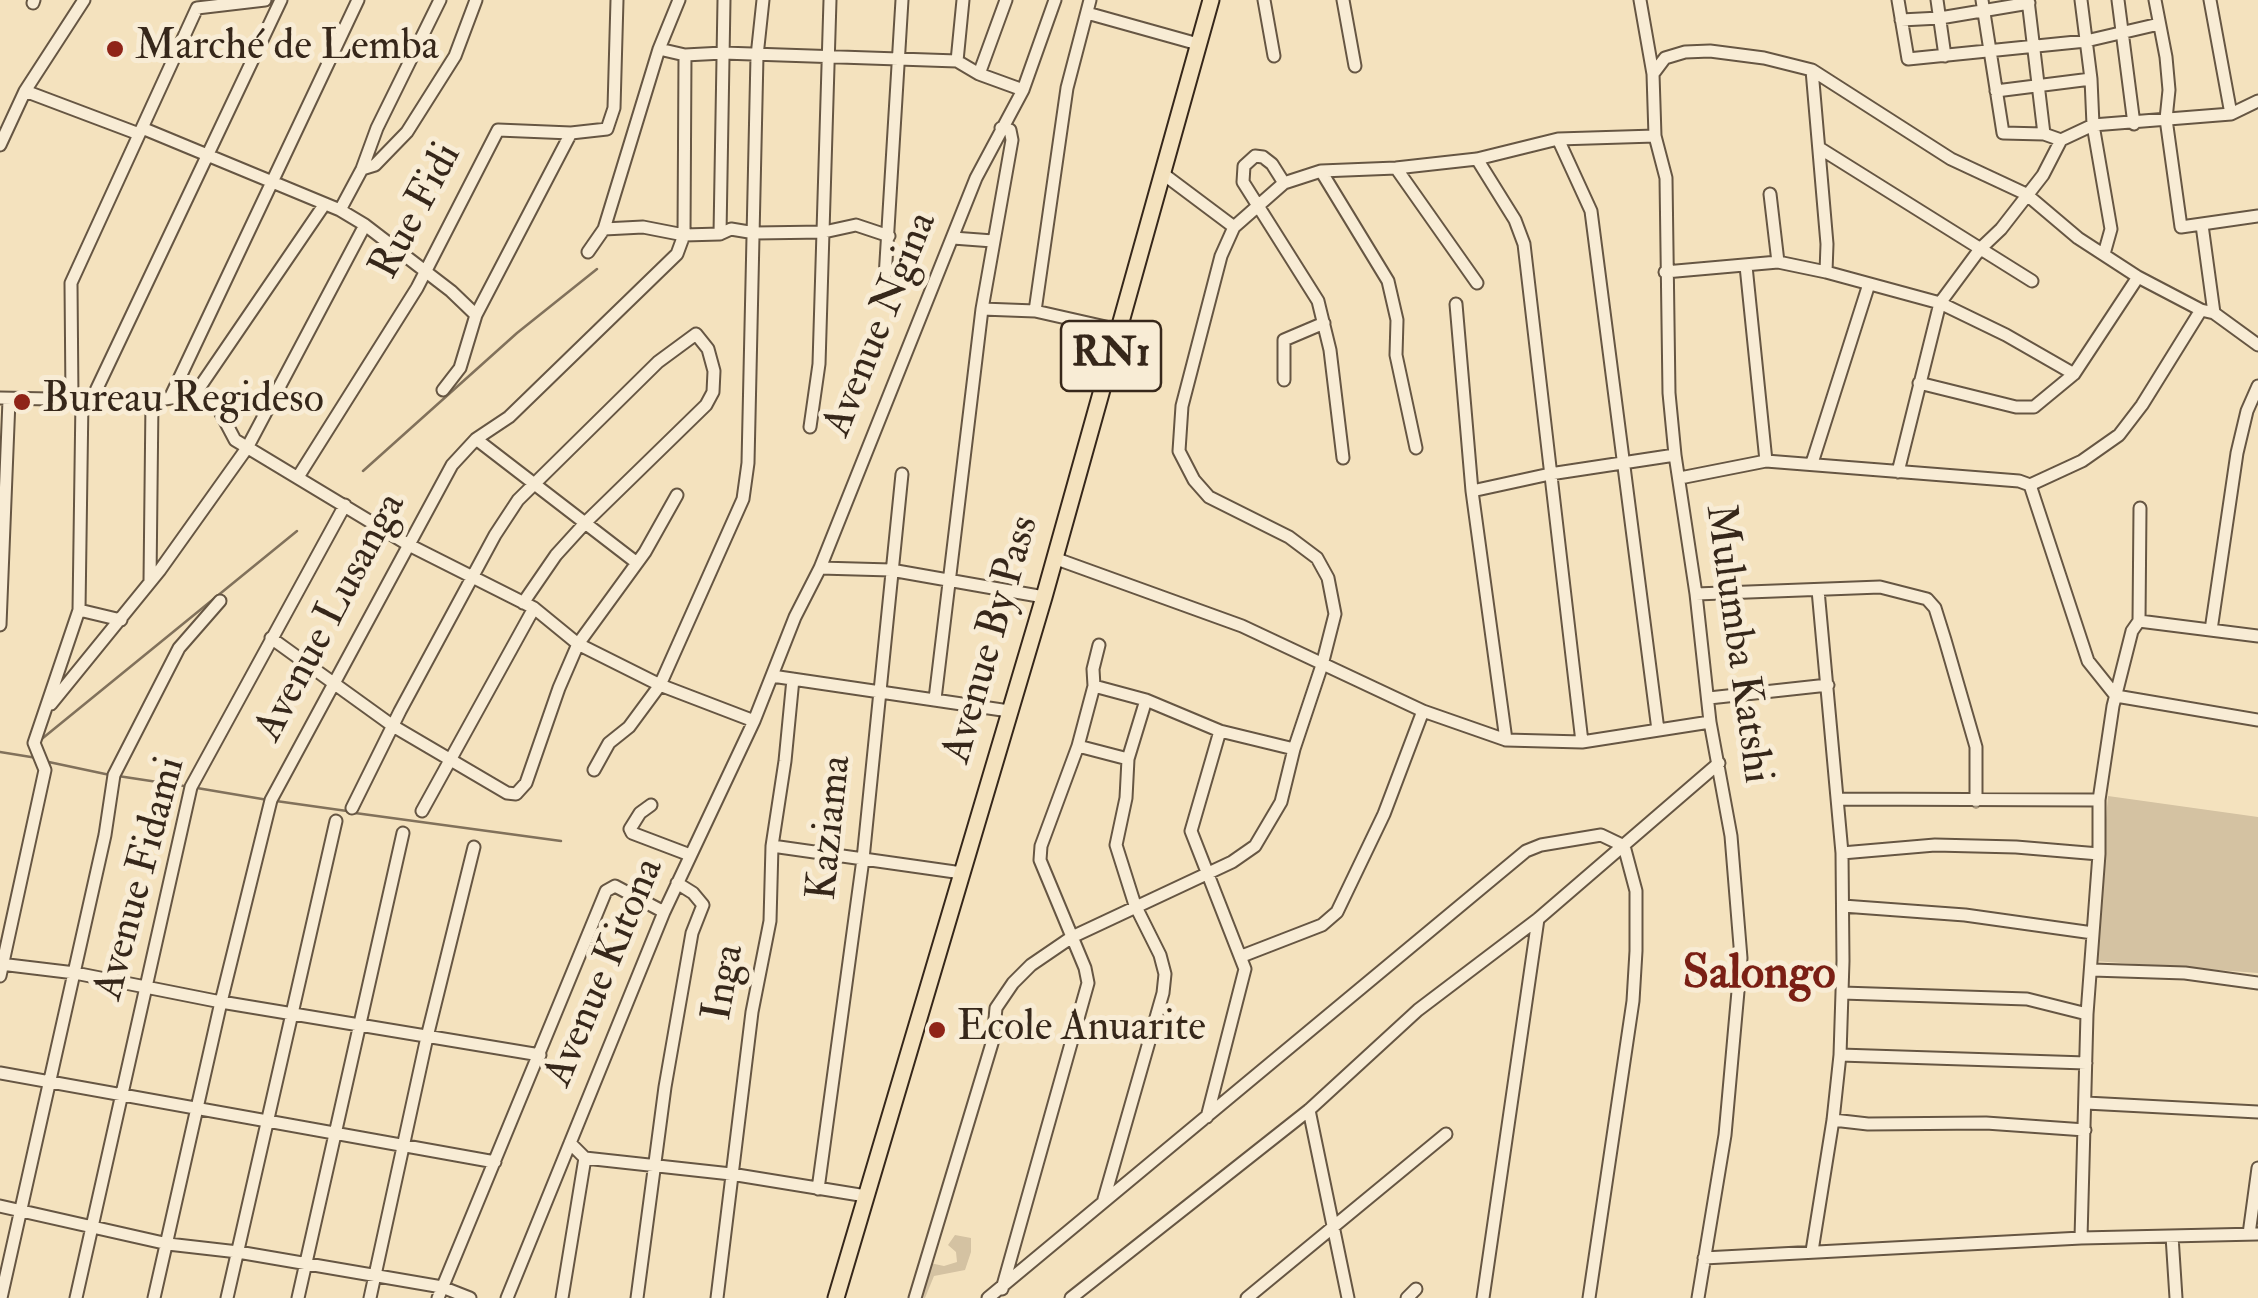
<!DOCTYPE html>
<html>
<head>
<meta charset="utf-8">
<style>
  body { margin:0 }
  canvas { display:block; background:#f4e2be }
</style>
</head>
<body>
<canvas width="2258" height="1298"></canvas>
<script>
const ctx = document.querySelector('canvas').getContext('2d');
ctx.lineJoin = 'round';
function paint(path, color) {
  ctx.fillStyle = color;
  ctx.fill(path, 'evenodd');
}
function poly(rows) {
  const path = new Path2D();
  for (const r of rows) {
    path.moveTo(r[0], r[1]);
    for (let i = 2; i < r.length; i += 2) path.lineTo(r[i], r[i + 1]);
  }
  return path;
}
function strokePath(path, color, width, dash) {
  ctx.strokeStyle = color;
  ctx.lineWidth = width;
  ctx.lineCap = dash ? 'butt' : 'round';
  ctx.setLineDash(dash || []);
  ctx.stroke(path);
}
function write(font, color, halo, rows, align = 'center') {
  ctx.font = font + ' "IM FELL Double Pica",serif';
  ctx.lineWidth = 10;
  ctx.setLineDash([]);
  ctx.textBaseline = 'middle';
  ctx.strokeStyle = halo;
  ctx.fillStyle = color;
  for (const [text, x, y, turn = 0] of rows) {
    ctx.save();
    ctx.translate(x, y);
    ctx.rotate((+turn || 0) * Math.PI / 180);
    ctx.textAlign = isNaN(turn) ? turn : align;
    if (halo) ctx.strokeText(text, 0, 0);
    ctx.fillText(text, 0, 0);
    ctx.restore();
  }
}
paint(poly([
  [2108,796,2258,817,2258,973,2094,961],
  [955,1235,971,1238,971,1252,965,1270,934,1276,925,1298,916,1298,930,1263,944,1266,957,1262,956,1252,948,1245]
]), '#d4c2a2');
strokePath(poly([
  [363,471,517,333,597,269],
  [38,742,297,531],
  [0,752,37,758],
  [44,761,110,775],
  [118,776,184,786],
  [197,788,268,800],
  [276,801,347,811],
  [355,813,561,841]
]), '#81715b', 2.5);
const minor = poly([
  [1264,0,1274,56],
  [1343,0,1355,66],
  [1640,0,1653,74,1655,136,1666,178,1669,393,1675,455,1696,594,1710,722,1731,836,1741,958,1725,1135,1698,1298],
  [1898,0,1908,59,2086,41,2159,24],
  [1937,0,1945,56],
  [1982,0,2003,133,2044,134,2061,140,2093,125,2231,114,2258,101],
  [2028,0,2044,134],
  [2081,0,2091,79,2093,125,2111,229,2104,254],
  [2118,0,2134,124],
  [2155,0,2166,57,2169,90,2166,119,2181,227,2258,216],
  [2210,0,2231,114],
  [33,3,34,0],
  [1087,13,1198,44],
  [1901,20,1940,18,2029,3],
  [659,49,685,55,723,53,957,61,979,74,1023,90],
  [957,61,963,0],
  [1812,70,1827,244,1826,272],
  [979,74,1006,0],
  [1653,74,1665,58,1685,52,1710,51,1764,58,1812,70,1951,159,2026,194,2078,238,2138,277,2201,310,2214,313,2258,345],
  [25,91,139,134],
  [1996,91,2091,79],
  [142,128,340,210,365,225,451,291,476,315],
  [1558,139,1591,211,1658,730],
  [0,145,25,91,84,0],
  [1821,149,2032,281],
  [1477,159,1515,220,1524,244,1582,742],
  [1396,168,1477,283],
  [362,169,375,165,407,132,455,56,476,0],
  [1321,171,1388,281,1397,320,1396,355,1416,448],
  [1162,173,1234,227],
  [1284,183,1272,164,1263,157,1255,156,1244,166,1243,182,1318,301,1330,350,1343,458],
  [1770,194,1778,262],
  [340,210,362,169,377,128,440,0],
  [2202,225,2214,313],
  [604,229,643,227,684,235,720,234,731,229,755,233,824,232,856,225,889,236],
  [720,234,724,0],
  [953,238,993,241],
  [588,252,604,229,659,49,679,0],
  [1746,266,1766,461],
  [1665,272,1778,262,1826,272,1940,303,2006,335,2074,374],
  [885,278,902,0],
  [1456,304,1472,491,1506,740],
  [982,309,1035,311,1119,330],
  [1035,311,1067,88,1090,0],
  [1284,380,1284,340,1324,323],
  [1919,383,2016,407,2034,407,2074,374,2138,277],
  [443,390,460,368,476,315,571,133],
  [171,396,358,0],
  [193,397,324,205],
  [0,398,152,401,184,396,207,400,217,406,235,440,409,545,534,608,578,644,660,685,754,721],
  [72,399,71,283,197,8,265,0],
  [92,399,281,0],
  [810,427,819,364,830,0],
  [476,439,637,563],
  [1812,463,1869,284],
  [1898,472,1940,303,1980,249,2001,229,2043,175,2061,140],
  [298,477,417,288,498,130,571,133,607,129,614,108,617,0],
  [1680,478,1766,461,2019,481,2030,485,2088,661,2116,696,2258,720],
  [2030,485,2082,461,2119,435,2142,405,2201,310],
  [1472,491,1550,474,1675,455],
  [1054,558,1242,626,1423,711,1506,740,1582,742,1710,722],
  [820,568,891,570,1044,597],
  [150,581,152,401],
  [1696,594,1880,587,1927,599,1935,608,1945,640,1976,747,1976,801],
  [79,610,121,620],
  [2139,621,2258,636],
  [0,625,9,400],
  [2211,630,2237,453,2247,411,2258,386],
  [271,638,393,726,507,793,516,794,526,783,559,688,578,644,645,552,677,495],
  [772,676,1009,711],
  [1094,686,1093,669,1099,645],
  [1709,698,1828,685],
  [935,699,982,309,1012,140,1010,130,1001,128],
  [51,704,160,570,247,448,365,225],
  [1078,746,1128,759],
  [594,770,609,743,629,727,660,685,743,499,748,463,757,56,763,0],
  [1838,799,2099,800],
  [651,805,640,813,630,829,632,833,690,855],
  [352,808,400,711,495,535,518,500,658,362,696,334,708,349,714,371,713,392,706,405,586,522,556,555,523,603],
  [422,811,534,608],
  [772,846,962,873],
  [1842,853,1935,845,2016,847,2099,854],
  [1843,906,1965,915,2093,933],
  [1242,956,1322,925,1337,912,1384,814,1423,711],
  [0,964,75,973,221,1002,540,1055],
  [2092,970,2185,973,2258,983],
  [0,976,45,770,34,743,79,610,82,399],
  [1842,993,2027,999,2087,1014],
  [1840,1055,2086,1063],
  [0,1073,495,1162],
  [2086,1103,2258,1112],
  [1309,1110,1348,1298],
  [1207,1117,1245,969,1191,831,1220,731],
  [1833,1120,1868,1124,1986,1123,2085,1130],
  [570,1143,585,1158,731,1174,866,1196],
  [818,1189,863,859,902,474],
  [1104,1199,1163,993,1165,974,1160,955,1135,905,1116,845,1126,798,1128,759,1146,700],
  [0,1206,168,1244,238,1252,442,1287,470,1298],
  [2249,1234,2258,1168],
  [2172,1236,2176,1298],
  [2081,1238,2087,1014,2099,854,2099,800,2113,706,2132,631,2139,621,2140,508],
  [1812,1251,1833,1120,1840,1055,1843,961,1842,853,1818,590],
  [1704,1258,2081,1238,2258,1234],
  [1002,1289,1088,983,1085,968,1040,860,1041,846,1078,746,1094,686,1146,700,1220,731,1294,749],
  [1,1298,105,835,114,775,179,648,220,601],
  [76,1298,191,787,345,505],
  [154,1298,221,1002,271,800,452,465,476,439,509,417,677,254,684,235,685,55],
  [227,1298,336,821],
  [298,1298,403,833],
  [370,1298,427,1037,474,847],
  [438,1298,606,891,615,886,664,912],
  [507,1298,664,912,754,721,795,617,820,568,976,178,1023,90,1055,0],
  [562,1298,585,1158],
  [637,1298,665,1087,692,933,703,905,693,893,677,883],
  [717,1298,752,1012,770,921,772,846,785,761,793,679],
  [915,1298,993,1040,996,1008,1013,983,1031,965,1072,937,1232,862,1255,846,1281,802,1294,749,1322,665,1335,614,1328,578,1317,558,1289,537,1209,497,1194,480,1179,451,1182,406,1221,256,1234,227,1284,183,1321,171,1396,168,1477,159,1558,139,1655,136],
  [988,1298,1526,851,1541,845,1601,835,1624,846,1636,891,1636,951,1633,1001,1589,1298],
  [1071,1298,1309,1110,1418,1010,1538,919,1719,763],
  [1247,1298,1446,1134],
  [1407,1298,1416,1289],
  [1483,1298,1538,919]
]);
const highway = poly([
  [836,1298,1044,597,1211,0]
]);
strokePath(minor, '#665643', 15);
strokePath(highway, '#36271a', 19);
strokePath(minor, '#f8ecd5', 11);
strokePath(highway, '#f4e2be', 15);
for (const [x, y, r, color] of [
  [115,49,10,"#8f2418"],
  [22,402,10,"#8f2418"],
  [937,1030,10,"#8f2418"]
]) {
  const dot = new Path2D();
  dot.arc(x, y, r, 0, 2 * Math.PI);
  ctx.fillStyle = color;
  ctx.fill(dot);
  strokePath(dot, '#f8ecd5', 4);
}
for (const [x, y, w] of [
  [1111,356,100]
]) {
  const box = new Path2D();
  box.roundRect(x - w / 2, y - 35, w, 70, 8);
  ctx.fillStyle = '#f8ecd5';
  ctx.fill(box);
  strokePath(box, '#36271a', 2.5);
}
write('bold 40px', '#36271a', null, [
  ["RN1",1111,356]
]);
write('42px', '#36271a', '#f8ecd5', [
  ["Marché de Lemba",135,49],
  ["Bureau Regideso",42,402],
  ["Ecole Anuarite",957,1030]
], 'left');
write('42px', '#36271a', '#f8ecd5', [
  ["Rue Fidi",418,212,-62],
  ["Avenue Ngina",882,325,-68],
  ["Avenue Lusanga",332,618,-62],
  ["Avenue By Pass",993,640,-74],
  ["Mulumba Katshi",1736,644,82],
  ["Kaziama",832,828,-84],
  ["Avenue Fidami",142,879,-75],
  ["Avenue Kitona",606,973,-67],
  ["Inga",726,983,-80]
]);
write('bold 48px', '#7a1f14', '#f8ecd5', [
  ["Salongo",1759,977]
]);
</script>
</body>
</html>
